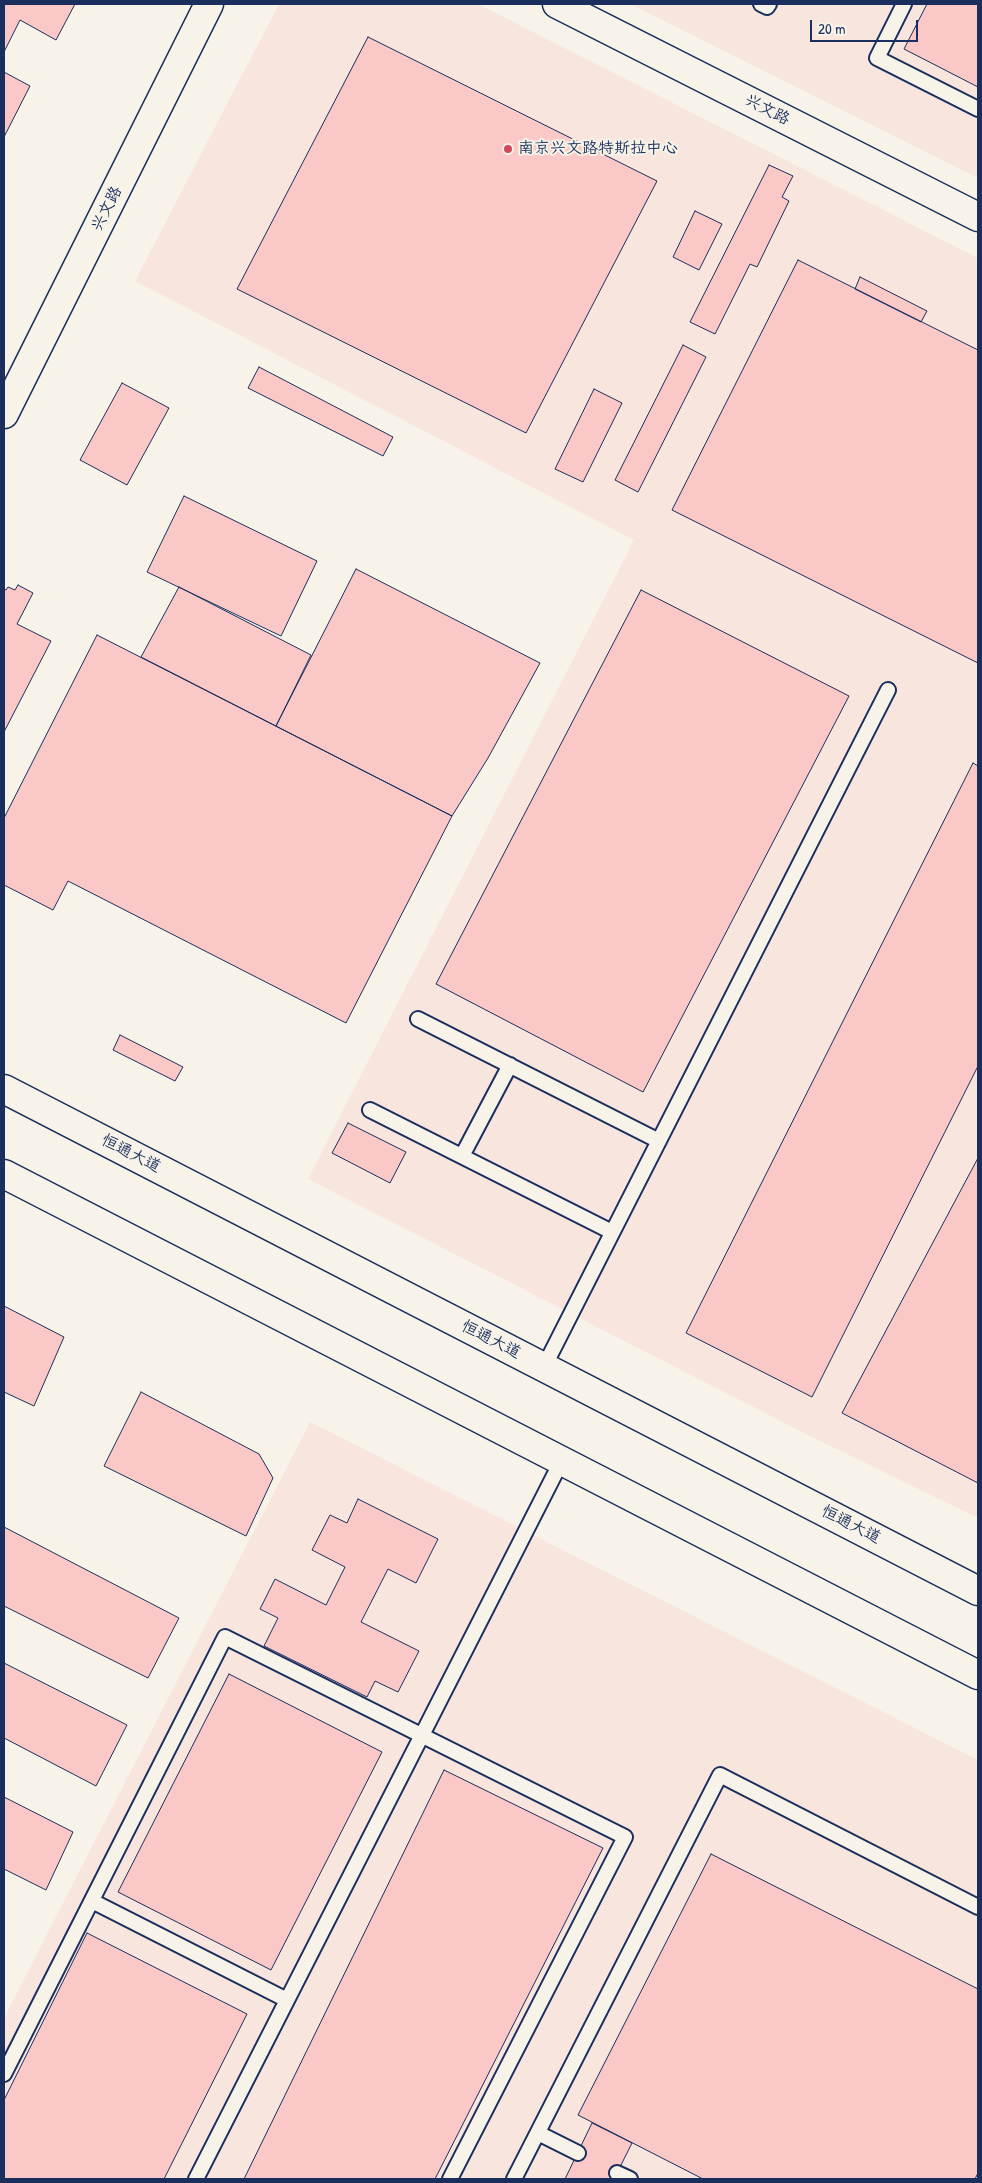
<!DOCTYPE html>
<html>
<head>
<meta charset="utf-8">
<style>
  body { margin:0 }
  #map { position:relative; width:982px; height:2183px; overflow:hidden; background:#f7f3e8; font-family:"Patrick Hand",sans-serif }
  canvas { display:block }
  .frame { position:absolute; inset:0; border:5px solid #1b2f5e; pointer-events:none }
  .scale { position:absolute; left:810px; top:20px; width:108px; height:22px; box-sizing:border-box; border:2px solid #1b2f5e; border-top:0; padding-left:6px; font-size:15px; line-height:18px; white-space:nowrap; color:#1b2f5e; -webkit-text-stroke:4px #f7f3e8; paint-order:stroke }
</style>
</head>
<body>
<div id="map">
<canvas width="982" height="2183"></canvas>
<div class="frame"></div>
<div class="scale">20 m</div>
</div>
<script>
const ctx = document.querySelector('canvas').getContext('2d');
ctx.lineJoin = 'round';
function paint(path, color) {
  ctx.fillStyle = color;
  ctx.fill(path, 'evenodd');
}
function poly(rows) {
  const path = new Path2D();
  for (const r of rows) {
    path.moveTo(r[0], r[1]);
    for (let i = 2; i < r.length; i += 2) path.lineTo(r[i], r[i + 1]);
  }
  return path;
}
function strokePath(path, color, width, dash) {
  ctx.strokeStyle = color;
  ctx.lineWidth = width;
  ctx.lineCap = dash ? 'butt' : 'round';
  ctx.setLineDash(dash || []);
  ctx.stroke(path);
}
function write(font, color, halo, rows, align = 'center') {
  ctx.font = font + ' "Patrick Hand","LXGW WenKai TC",sans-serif';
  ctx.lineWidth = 4;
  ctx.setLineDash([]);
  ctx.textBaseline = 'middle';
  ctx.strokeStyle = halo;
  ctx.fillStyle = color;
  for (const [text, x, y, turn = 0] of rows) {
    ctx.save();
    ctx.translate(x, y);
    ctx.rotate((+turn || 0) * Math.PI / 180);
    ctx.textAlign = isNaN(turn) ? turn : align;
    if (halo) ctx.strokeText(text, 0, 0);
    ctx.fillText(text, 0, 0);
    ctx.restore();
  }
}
paint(poly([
  [279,4,478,4,978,258,978,1518,808,1435,308,1179,634,540,135,281],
  [631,4,978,4,978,178],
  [310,1422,978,1760,978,2179,4,2179,4,2018]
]), '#f8e6de');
const building = poly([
  [4,4,75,4,56,40,20,20,4,52,4,4],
  [927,4,978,4,978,87,904,49,927,4],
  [368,37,657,181,526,433,237,289,368,37],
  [4,72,30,86,4,137,4,72],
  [769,165,793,176,782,197,789,201,757,267,750,264,715,334,690,322,769,165],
  [695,211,722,224,699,270,673,257,695,211],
  [798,260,978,350,978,663,672,510,798,260],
  [860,277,927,311,921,322,855,289,860,277],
  [683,345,706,357,638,492,615,480,683,345],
  [259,367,393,437,383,456,248,388,259,367],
  [122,383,169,408,127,485,80,460,122,383],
  [594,389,622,403,583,482,555,469,594,389],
  [184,496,317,561,281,636,147,572,184,496],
  [356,569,540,663,488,758,452,816,276,726,356,569],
  [18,585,33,593,17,624,51,641,4,732,4,589,6,590,8,587,15,590,18,585],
  [179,587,311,655,276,726,141,657,179,587],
  [641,590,849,696,643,1092,436,984,641,590],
  [97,635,452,816,346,1023,68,881,53,910,4,885,4,818,97,635],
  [973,763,978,766,978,1066,812,1397,686,1333,973,763],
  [120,1035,183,1067,175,1081,113,1050,120,1035],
  [348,1123,406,1152,390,1183,332,1153,348,1123],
  [978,1158,978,1483,842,1413,978,1158],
  [4,1306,64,1337,34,1406,4,1392,4,1306],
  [141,1392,259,1454,273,1478,246,1536,104,1466,141,1392],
  [358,1499,438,1539,416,1583,388,1569,361,1622,419,1651,398,1692,375,1681,367,1697,264,1646,278,1618,260,1609,275,1579,326,1605,345,1567,312,1550,330,1515,347,1523,358,1499],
  [4,1527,179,1618,148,1678,4,1606,4,1527],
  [4,1663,127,1725,96,1786,4,1738,4,1663],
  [229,1674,382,1752,271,1970,118,1892,229,1674],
  [444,1770,603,1848,435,2179,244,2179,444,1770],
  [4,1797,73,1832,46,1890,4,1869,4,1797],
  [711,1854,978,1989,978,2173,975,2179,703,2179,578,2115,711,1854],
  [87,1933,247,2014,164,2179,4,2179,4,2100,87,1933],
  [592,2123,632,2143,614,2179,565,2179,592,2123]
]);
paint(building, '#fac9c7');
strokePath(building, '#1b2f5e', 1);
const lane = poly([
  [761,4,767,7,769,4],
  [904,4,877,58,978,109],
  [418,1019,659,1141],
  [370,1110,612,1232],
  [462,1156,510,1065],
  [544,1367,888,690],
  [92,1901,287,2000],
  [4,2074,225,1637,625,1837,450,2179],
  [538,2133,578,2153],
  [617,2173,630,2179],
  [196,2179,562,1460],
  [514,2179,720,1775,978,1907]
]);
const street = poly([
  [557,4,978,217]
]);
const secondary = poly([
  [4,414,209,4],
  [4,1089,978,1591],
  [4,1174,978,1675]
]);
strokePath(lane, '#1b2f5e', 18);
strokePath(street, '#1b2f5e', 31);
strokePath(secondary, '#1b2f5e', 31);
strokePath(lane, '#f7f3e8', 14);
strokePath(street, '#f7f3e8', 28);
strokePath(secondary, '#f7f3e8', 28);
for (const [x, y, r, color] of [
  [508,149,5,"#d1495b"]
]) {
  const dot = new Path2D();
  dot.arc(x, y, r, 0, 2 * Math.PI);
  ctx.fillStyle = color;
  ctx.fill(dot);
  strokePath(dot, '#f7f3e8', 2);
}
write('16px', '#1b2f5e', '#f7f3e8', [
  ["兴文路",767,110,27],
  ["兴文路",107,209,-63],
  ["恒通大道",131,1154,27],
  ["恒通大道",491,1340,27],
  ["恒通大道",851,1525,27]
]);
write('16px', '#1b2f5e', '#f7f3e8', [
  ["南京兴文路特斯拉中心",518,149]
], 'left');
</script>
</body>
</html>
